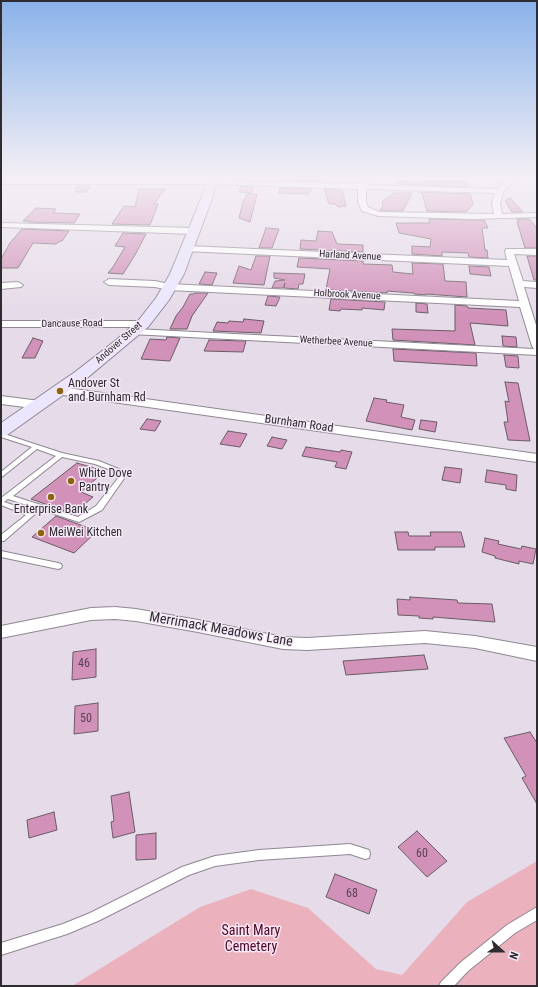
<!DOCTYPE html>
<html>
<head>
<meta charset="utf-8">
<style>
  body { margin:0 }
  #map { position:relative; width:538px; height:987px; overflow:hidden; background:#e6dce9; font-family:"Roboto Condensed",sans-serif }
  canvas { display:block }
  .frame { position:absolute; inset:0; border:2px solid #2f2c31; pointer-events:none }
  .north { position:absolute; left:482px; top:931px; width:40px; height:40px; -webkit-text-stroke:3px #f3e9f6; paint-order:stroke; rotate:111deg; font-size:11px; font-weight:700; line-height:16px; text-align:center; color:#2f2c31 }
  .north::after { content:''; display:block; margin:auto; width:14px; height:18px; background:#2f2c31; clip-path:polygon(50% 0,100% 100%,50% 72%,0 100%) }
</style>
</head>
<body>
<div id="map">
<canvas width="538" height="987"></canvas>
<div class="frame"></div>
<div class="north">N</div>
</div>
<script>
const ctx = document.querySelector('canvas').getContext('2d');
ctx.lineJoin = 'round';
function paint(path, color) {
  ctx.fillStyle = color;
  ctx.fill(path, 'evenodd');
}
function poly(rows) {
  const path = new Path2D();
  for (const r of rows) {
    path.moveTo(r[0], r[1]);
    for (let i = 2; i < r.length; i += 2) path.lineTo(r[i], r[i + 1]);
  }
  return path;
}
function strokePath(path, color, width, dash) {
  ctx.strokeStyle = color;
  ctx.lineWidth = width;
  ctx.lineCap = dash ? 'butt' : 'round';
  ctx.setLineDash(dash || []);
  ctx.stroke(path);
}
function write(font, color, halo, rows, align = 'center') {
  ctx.font = font + ' "Roboto Condensed",sans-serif';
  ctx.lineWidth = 3;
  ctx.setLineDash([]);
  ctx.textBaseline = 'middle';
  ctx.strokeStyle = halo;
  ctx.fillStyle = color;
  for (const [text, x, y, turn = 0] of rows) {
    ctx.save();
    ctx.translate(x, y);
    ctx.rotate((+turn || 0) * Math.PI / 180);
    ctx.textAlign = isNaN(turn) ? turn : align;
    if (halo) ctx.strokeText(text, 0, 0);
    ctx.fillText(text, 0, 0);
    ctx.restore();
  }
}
paint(poly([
  [537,861,537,986,72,986,200,907,251,889,308,908,376,969,402,975,467,902]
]), '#ebb1bc');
const building = poly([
  [283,177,298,177,320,179,318,181,282,180,283,177],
  [399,181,422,183,421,181,466,181,467,187,398,184,399,181],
  [78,186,90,186,86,192,75,192,78,186],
  [241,186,253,187,251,193,239,192,241,186],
  [280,188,312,189,308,194,279,193,280,188],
  [139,189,165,189,154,204,158,204,150,225,112,224,124,206,135,207,139,189],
  [324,189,342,190,346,206,338,207,335,204,329,204,324,189],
  [419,192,470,194,473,204,466,212,427,211,422,193,419,192],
  [394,193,412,193,403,211,380,211,383,205,382,202,394,193],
  [247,194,257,194,250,222,239,218,243,202,247,194],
  [510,198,523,212,512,212,505,201,510,198],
  [36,208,56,209,53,213,80,214,74,223,28,222,29,221,23,221,36,208],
  [429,219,484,220,488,228,482,228,485,250,487,250,488,258,469,257,468,253,442,252,442,256,412,254,412,246,430,247,431,239,399,233,396,223,430,223,429,219],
  [517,219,529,219,537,228,537,248,525,248,517,222,519,222,517,219],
  [266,228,279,229,272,248,259,248,266,228],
  [22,229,69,231,62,241,60,241,56,244,33,243,18,268,1,268,1,259,10,243,22,229],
  [318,231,332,232,337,244,363,245,363,252,300,249,301,240,316,241,318,231],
  [123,233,146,234,135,255,123,274,108,273,113,267,125,247,115,246,123,233],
  [256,256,270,256,264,285,233,283,239,266,251,270,256,256],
  [527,256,537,256,537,280,534,280,527,256],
  [299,258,363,261,363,264,392,265,393,272,413,274,412,263,443,264,445,281,466,282,467,297,426,294,426,295,415,294,413,293,387,291,387,293,330,290,326,289,330,269,297,267,299,258],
  [469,266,489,267,491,276,470,274,469,266],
  [205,272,217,273,212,285,199,284,205,272],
  [274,273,305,274,303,284,299,284,298,289,284,288,285,283,283,288,272,288,275,281,285,280,274,278,274,273],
  [195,293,208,293,192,316,187,329,170,329,176,316,183,307,190,294,194,294,195,293],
  [268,296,280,297,276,306,265,305,268,296],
  [331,299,385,302,384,310,362,308,362,310,341,309,340,311,329,310,331,299],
  [416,303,427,304,428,313,416,312,416,303],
  [455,305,467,306,468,308,506,310,508,326,470,323,475,345,393,340,392,329,455,331,455,305],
  [244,319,264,321,261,333,213,331,217,322,228,323,229,321,243,322,244,319],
  [502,336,516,337,517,347,503,346,502,336],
  [167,337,180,338,170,361,141,359,150,339,166,340,167,337],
  [33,338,43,341,35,358,22,358,33,338],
  [209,340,246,341,243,352,204,351,209,340],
  [393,349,476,353,477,366,394,361,393,349],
  [504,355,518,356,519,368,506,367,504,355],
  [505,382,518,383,530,441,508,440,504,422,508,422,505,401,509,402,505,382],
  [374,398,387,400,386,402,404,405,401,417,415,420,412,430,366,421,374,398],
  [147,419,161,421,155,431,140,429,147,419],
  [421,420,437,422,435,432,419,429,421,420],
  [228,431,247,434,240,447,220,444,228,431],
  [272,437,287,440,282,449,267,446,272,437],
  [306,447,340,452,341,450,352,452,346,469,335,467,337,462,302,456,306,447],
  [77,463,105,471,81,492,93,497,73,514,31,499,77,463],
  [445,467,462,469,460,483,442,480,445,467],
  [487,470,517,475,516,491,506,489,506,485,485,482,487,470],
  [56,516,67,520,97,531,74,553,32,537,56,516],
  [395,532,408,532,409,536,431,536,430,532,461,532,465,547,435,547,435,550,398,550,395,532],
  [485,538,499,541,498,544,521,549,522,546,536,549,533,564,519,561,519,564,495,558,495,556,482,552,485,538],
  [410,597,457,600,458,603,492,604,495,622,433,617,433,619,419,618,419,616,398,615,397,599,410,600,410,597],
  [96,649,96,677,72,680,73,652,96,649],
  [424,655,428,669,346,675,343,661,424,655],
  [98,703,98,731,74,734,75,706,98,703],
  [530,732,537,743,537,804,522,778,526,776,504,738,530,732],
  [129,792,135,832,113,838,111,822,114,821,111,796,129,792],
  [54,812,57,830,29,838,27,820,54,812],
  [417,831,447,861,427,877,398,847,417,831],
  [156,833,156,859,136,860,136,835,156,833],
  [335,874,377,890,369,914,326,897,335,874]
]);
paint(building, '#d191b9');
strokePath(building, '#695c63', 1);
const service = poly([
  [1,433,62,453,99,461,121,470,125,477,102,510,79,522,8,499,4,502,34,512,35,514,4,541,1,541,1,535,26,515,1,505,1,498,56,456,37,449,3,476,1,477,1,472,32,447,1,437,1,433],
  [62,457,95,464,116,472,119,477,96,506,78,517,13,496,62,457],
  [1,551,58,563,61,564,62,566,61,568,58,569,1,557,1,551],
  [350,844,369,850,370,854,369,858,365,859,350,854,259,860,215,866,189,875,98,921,67,934,1,955,1,943,63,924,90,913,182,867,215,856,259,850,350,844],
  [537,907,537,920,515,933,468,971,454,986,439,986,441,982,460,963,507,925,537,907]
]);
const minor = poly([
  [367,177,375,177,368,185,497,189,510,177,517,177,503,192,500,203,502,214,537,213,537,217,472,219,378,216,362,211,358,202,358,189,213,184,1,184,1,180,213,180,360,184,367,177],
  [366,189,495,193,492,203,494,214,379,212,368,207,366,202,366,189],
  [1,223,194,228,198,231,194,234,1,227,1,223],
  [187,246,507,260,505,251,506,249,537,249,537,255,514,254,523,281,537,282,537,288,524,287,537,328,537,355,131,334,130,332,131,330,135,329,534,349,532,346,520,307,169,290,155,287,109,285,104,282,109,279,155,281,169,284,519,301,509,266,184,251,183,249,184,247,187,246],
  [18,282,23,285,21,287,1,289,1,283,18,282],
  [1,321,143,321,148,324,143,327,1,327,1,321],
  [60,387,537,454,537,462,56,394,54,391,56,388,60,387],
  [1,396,40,401,44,402,46,405,44,408,40,409,1,404,1,396],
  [115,607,136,609,198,620,283,637,307,638,425,631,475,636,537,647,537,661,475,648,425,643,307,650,283,649,198,632,136,621,115,619,91,620,1,638,1,626,91,608,115,607]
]);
const secondary = poly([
  [210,177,220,177,184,274,169,300,148,327,87,378,7,435,1,436,1,423,75,372,115,341,138,321,156,298,170,274,210,177]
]);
strokePath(service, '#8f8792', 2);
strokePath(minor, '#8f8792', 2);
strokePath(secondary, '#8f8792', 2);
paint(service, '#fff');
paint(minor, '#fff');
paint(secondary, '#ebe6fd');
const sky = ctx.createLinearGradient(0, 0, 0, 315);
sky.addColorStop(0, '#89b2ea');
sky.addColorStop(0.56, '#f4eff5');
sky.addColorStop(1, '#f4eff500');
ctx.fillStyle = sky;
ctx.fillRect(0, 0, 538, 315);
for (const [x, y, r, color] of [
  [60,391,4,"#8e6309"],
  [71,481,4,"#8e6309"],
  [51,497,4,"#8e6309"],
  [41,533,4,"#8e6309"]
]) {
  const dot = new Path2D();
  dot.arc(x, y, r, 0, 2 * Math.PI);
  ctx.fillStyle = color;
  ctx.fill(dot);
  strokePath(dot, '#f3e9f6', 1.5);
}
write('10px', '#2f2c31', '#f3e9f6', [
  ["Harland Avenue",350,256,3],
  ["Holbrook Avenue",347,295,3],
  ["Dancause Road",72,324,-1],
  ["Wetherbee Avenue",336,342,3],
  ["Andover Street",119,343,-41]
]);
write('12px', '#2f2c31', '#f3e9f6', [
  ["Andover St",68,384],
  ["and Burnham Rd",68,398],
  ["White Dove",79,474],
  ["Pantry",79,488],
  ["Enterprise Bank",51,510,"center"],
  ["MeiWei Kitchen",49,533]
], 'left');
write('12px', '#2f2c31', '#f3e9f6', [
  ["Burnham Road",299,424,8]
]);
write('12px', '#584553', null, [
  ["46",84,664],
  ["50",86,719],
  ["60",422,854],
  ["68",352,894]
]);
write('14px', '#2f2c31', '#f3e9f6', [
  ["Merrimack Meadows Lane",221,630,10]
]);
write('14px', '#5a0024', '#f3e9f6', [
  ["Saint Mary",251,931],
  ["Cemetery",251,947]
]);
</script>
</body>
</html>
